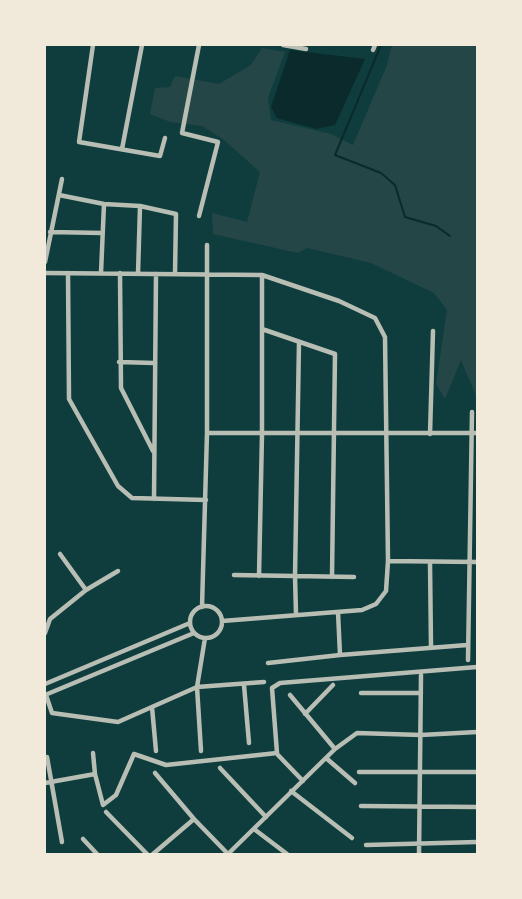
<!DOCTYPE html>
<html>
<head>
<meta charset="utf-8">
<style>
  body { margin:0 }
  #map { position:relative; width:522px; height:899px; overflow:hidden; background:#0f3d3e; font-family:Raleway,sans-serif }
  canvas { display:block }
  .frame { position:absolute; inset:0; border:46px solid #f1e9da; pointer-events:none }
</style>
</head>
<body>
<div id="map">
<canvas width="522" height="899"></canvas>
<div class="frame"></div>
</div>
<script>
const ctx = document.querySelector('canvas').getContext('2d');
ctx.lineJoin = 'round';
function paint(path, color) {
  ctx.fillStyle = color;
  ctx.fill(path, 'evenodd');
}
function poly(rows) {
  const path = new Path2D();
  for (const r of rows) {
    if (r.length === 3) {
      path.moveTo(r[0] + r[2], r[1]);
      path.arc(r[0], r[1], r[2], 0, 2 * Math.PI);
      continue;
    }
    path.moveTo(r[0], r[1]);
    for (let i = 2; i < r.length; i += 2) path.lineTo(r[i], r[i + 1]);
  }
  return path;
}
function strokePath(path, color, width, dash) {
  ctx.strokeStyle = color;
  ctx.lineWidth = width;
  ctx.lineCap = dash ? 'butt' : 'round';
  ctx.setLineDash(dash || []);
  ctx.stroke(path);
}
paint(poly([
  [392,45,477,45,477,398,461,360,445,399,436,384,447,310,434,293,371,263,307,248,298,253,213,234,212,213,247,222,260,172,224,140,202,126,170,122,150,114,155,88,170,87,175,76,219,84,251,65,262,48,285,52,268,98,271,120,331,134,353,145,387,65]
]), '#244646');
paint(poly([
  [290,50,365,59,335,125,316,129,277,118,271,107]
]), '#0a2a2b');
strokePath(poly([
  [381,45,335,155,381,173,395,185,405,217,436,226,450,236]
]), '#0a2a2b', 2);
strokePath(poly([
  [93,45,79,142,160,156,165,138],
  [199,45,182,133,218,142,199,216],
  [283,45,306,49],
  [373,50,375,45],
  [122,149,142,45],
  [59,195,104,204,140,206,176,214,175,274],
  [50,232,102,233],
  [45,262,62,179],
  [45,273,262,275,339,301,375,318,385,337,388,561,386,591,376,604,362,610,222,621],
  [68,273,69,399,118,486,132,498,206,500],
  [101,273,104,204],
  [120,273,121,388,153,451],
  [138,274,140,206],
  [262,329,335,354,332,577],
  [119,362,154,363],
  [207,433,477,433],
  [430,434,433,331],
  [154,499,156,274],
  [60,554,86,590],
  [388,561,477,562],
  [430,562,431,647],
  [234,575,354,577],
  [259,576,262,434,262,275],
  [206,622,16],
  [202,607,207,433,207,245],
  [338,612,340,655],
  [296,614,295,576,299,342],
  [45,633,50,619,86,590,118,571],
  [468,660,472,412],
  [268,663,340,655,467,645],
  [45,684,190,623],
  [244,685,249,743],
  [361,693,421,693],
  [45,695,194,633],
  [46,695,52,713,118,722,197,687,264,682],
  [290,695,335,749],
  [152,707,156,751],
  [305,714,333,685],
  [201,751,197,687,205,638],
  [93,753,95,774,103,805,116,795,134,754,166,765,277,753,272,688,280,683,477,667],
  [278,755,303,781],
  [47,757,62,842],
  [326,758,355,783],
  [220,768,266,817],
  [359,772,477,772],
  [155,773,194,819,228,854],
  [45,783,95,774],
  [291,791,352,838],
  [361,806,477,807],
  [106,812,147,854],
  [254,829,287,854],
  [83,839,97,854],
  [366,845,477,842],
  [153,854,194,819],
  [228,854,335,749,357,733,421,735,477,732],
  [419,854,421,675]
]), '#b8beb3', 4.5);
</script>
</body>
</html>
